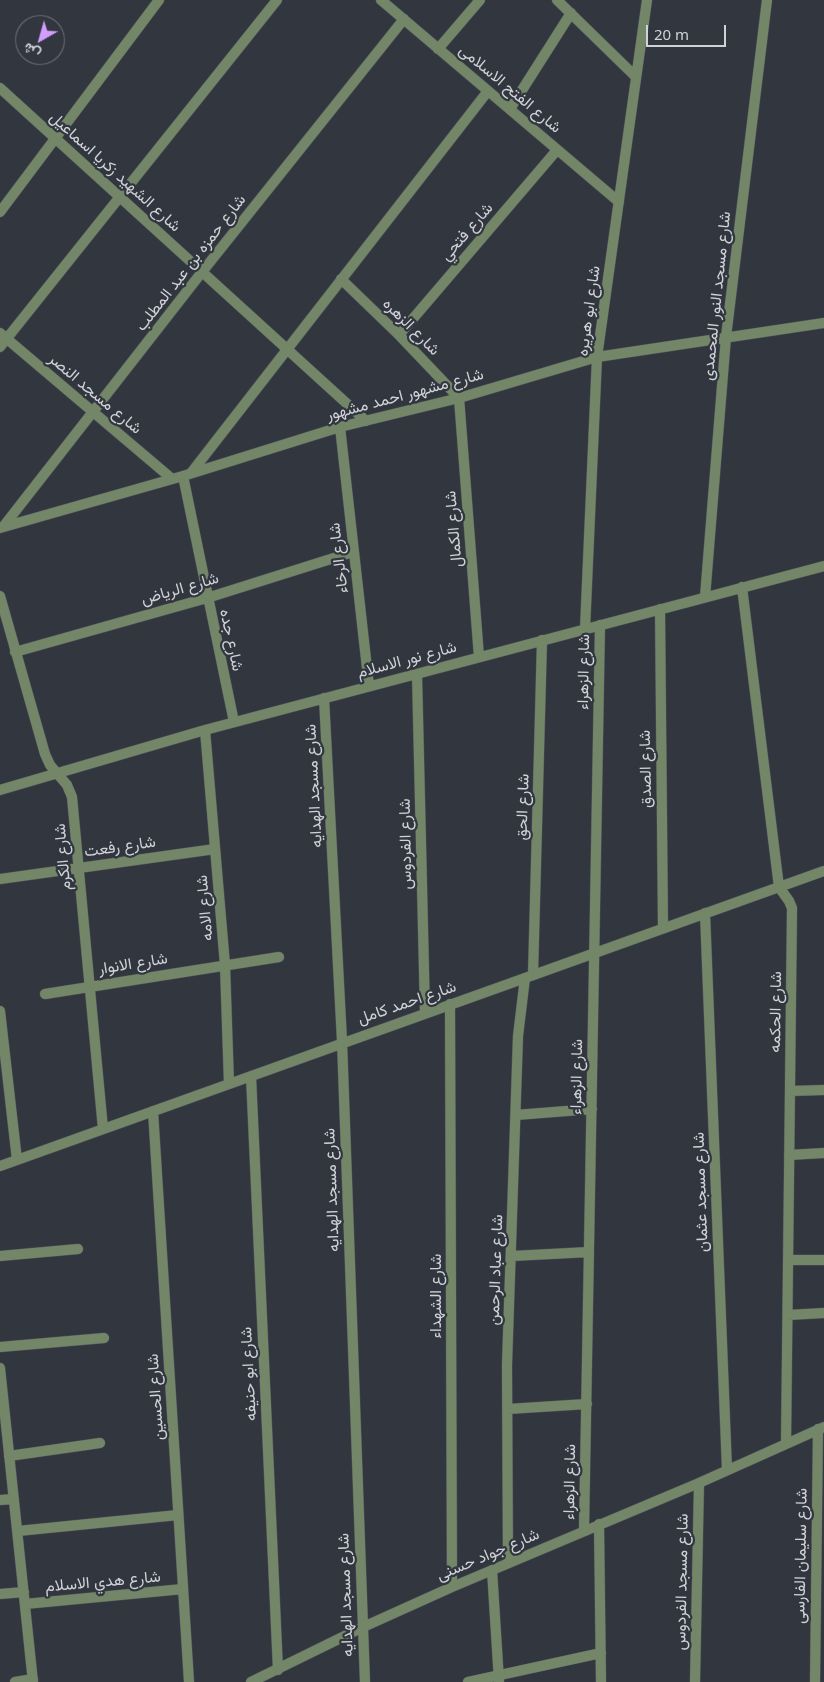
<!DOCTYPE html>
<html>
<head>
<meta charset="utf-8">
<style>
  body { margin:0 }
  #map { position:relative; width:824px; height:1682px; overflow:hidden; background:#32363f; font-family:"Noto Sans",Vazirmatn,sans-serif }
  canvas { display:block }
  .north { position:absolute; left:15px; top:15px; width:50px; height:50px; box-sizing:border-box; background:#32363f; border:1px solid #71747c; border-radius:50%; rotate:218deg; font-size:14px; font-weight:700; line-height:20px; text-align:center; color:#cfd2d7 }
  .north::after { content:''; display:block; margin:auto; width:18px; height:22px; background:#d29dfd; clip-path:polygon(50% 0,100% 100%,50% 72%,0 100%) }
  .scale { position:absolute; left:646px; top:25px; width:80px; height:22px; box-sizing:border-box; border:2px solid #cfd2d7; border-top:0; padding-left:6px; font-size:15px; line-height:18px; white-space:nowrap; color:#cfd2d7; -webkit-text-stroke:4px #32363f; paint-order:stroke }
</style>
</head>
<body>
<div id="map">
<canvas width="824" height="1682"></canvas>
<div class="north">ش</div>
<div class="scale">20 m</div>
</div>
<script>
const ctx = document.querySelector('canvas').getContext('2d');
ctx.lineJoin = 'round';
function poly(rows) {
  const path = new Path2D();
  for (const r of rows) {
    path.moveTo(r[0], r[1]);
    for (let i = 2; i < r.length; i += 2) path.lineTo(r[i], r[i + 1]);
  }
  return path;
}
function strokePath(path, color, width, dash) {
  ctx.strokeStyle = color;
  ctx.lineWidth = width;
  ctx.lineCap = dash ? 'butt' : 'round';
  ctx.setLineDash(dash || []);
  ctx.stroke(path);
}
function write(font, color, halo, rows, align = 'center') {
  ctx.font = font + ' "Noto Sans",Vazirmatn,sans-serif';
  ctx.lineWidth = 4.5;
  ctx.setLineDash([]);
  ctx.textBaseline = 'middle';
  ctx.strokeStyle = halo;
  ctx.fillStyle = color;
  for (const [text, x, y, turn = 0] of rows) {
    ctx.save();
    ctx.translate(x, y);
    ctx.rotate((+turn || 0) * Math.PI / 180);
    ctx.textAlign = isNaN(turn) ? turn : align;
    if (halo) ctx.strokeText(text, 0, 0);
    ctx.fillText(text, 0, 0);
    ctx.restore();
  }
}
const street = poly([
  [381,0,619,202],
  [557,0,636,77],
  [438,49,480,0],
  [0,88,366,421],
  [510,109,571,13],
  [0,212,159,0],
  [341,279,399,335,459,398,479,657],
  [0,333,171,478],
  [399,335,557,150],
  [0,347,277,0],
  [340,427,369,686],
  [191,473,488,91],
  [183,476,234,722],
  [3,527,202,272,404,19],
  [0,528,183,476,340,427,459,398,597,357,824,323],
  [742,587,779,887,789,901,792,908,786,1444],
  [0,596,45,754,50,765,67,785,72,797,103,1129],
  [705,597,726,337,767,0],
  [660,609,663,928],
  [585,629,597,357,647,0],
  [15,652,207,598,353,552],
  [417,674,425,1013],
  [324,698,342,1041,365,1682],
  [205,730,225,965,229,1084],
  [0,790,205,730,824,566],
  [0,879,215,849],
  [705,913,727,1470],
  [533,975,542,640],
  [45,994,279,957],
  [450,1004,452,1587],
  [0,1011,17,1160],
  [251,1076,278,1670],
  [790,1091,824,1090],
  [153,1111,189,1682],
  [516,1115,592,1109],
  [789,1155,824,1153],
  [0,1166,824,871],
  [0,1256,78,1249],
  [512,1256,589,1252],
  [788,1260,824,1260],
  [788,1315,824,1313],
  [0,1347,104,1338],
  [0,1368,33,1682],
  [508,1409,587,1404],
  [9,1456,100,1443],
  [0,1500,14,1499],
  [599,1524,601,1682],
  [584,1530,600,625],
  [18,1531,178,1515],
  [508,1563,507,1365,518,1036,525,978],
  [492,1570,499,1681],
  [0,1594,24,1592],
  [25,1604,183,1589],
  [15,1682,33,1679],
  [251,1682,361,1628,452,1587,699,1483,824,1427],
  [468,1682,601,1653],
  [695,1682,699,1483],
  [815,1682,818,1429]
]);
strokePath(street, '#4e525a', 11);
strokePath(street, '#738668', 10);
write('16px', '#cfd2d7', '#32363f', [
  ["شارع الفتح الاسلامى",510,89,40],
  ["شارع الشهيد زكريا اسماعيل",115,172,42],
  ["شارع فتحي",467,232,-49],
  ["شارع حمزه بن عبد المطلب",191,263,-52],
  ["شارع مسجد النور المحمدى",717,296,-84],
  ["شارع ابو هريره",589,311,-82],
  ["شارع الزهره",411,327,45],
  ["شارع مسجد النصر",95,394,40],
  ["شارع مشهور احمد مشهور",405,395,-15],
  ["شارع الكمال",454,529,-95],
  ["شارع الرخاء",339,558,-97],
  ["شارع الرياض",180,589,-16],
  ["شارع جده",231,640,78],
  ["شارع نور الاسلام",407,660,-15],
  ["شارع الزهراء",584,672,-89],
  ["شارع الصدق",646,769,-91],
  ["شارع مسجد الهدايه",314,786,-93],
  ["شارع الحق",523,807,-88],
  ["شارع الفردوس",406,844,-91],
  ["شارع رفعت",120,847,-8],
  ["شارع الكرم",63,857,-95],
  ["شارع الامه",205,908,-95],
  ["شارع الانوار",133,964,-9],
  ["شارع احمد كامل",407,1003,-19],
  ["شارع الحكمه",776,1012,-89],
  ["شارع الزهراء",577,1077,-89],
  ["شارع مسجد الهدايه",332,1190,-92],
  ["شارع مسجد عثمان",701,1192,-92],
  ["شارع عباد الرحمن",496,1270,-88],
  ["شارع الشهداء",436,1296,-90],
  ["شارع ابو حنيفه",249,1374,-93],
  ["شارع الحسين",156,1397,-94],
  ["شارع الزهراء",570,1482,-89],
  ["شارع جواد حسنى",488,1555,-23],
  ["شارع سليمان الفارسى",801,1556,-89],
  ["شارع هدي الاسلام",103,1582,-5],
  ["شارع مسجد الفردوس",682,1582,-89],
  ["شارع مسجد الهدايه",346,1595,-92]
]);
</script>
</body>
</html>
